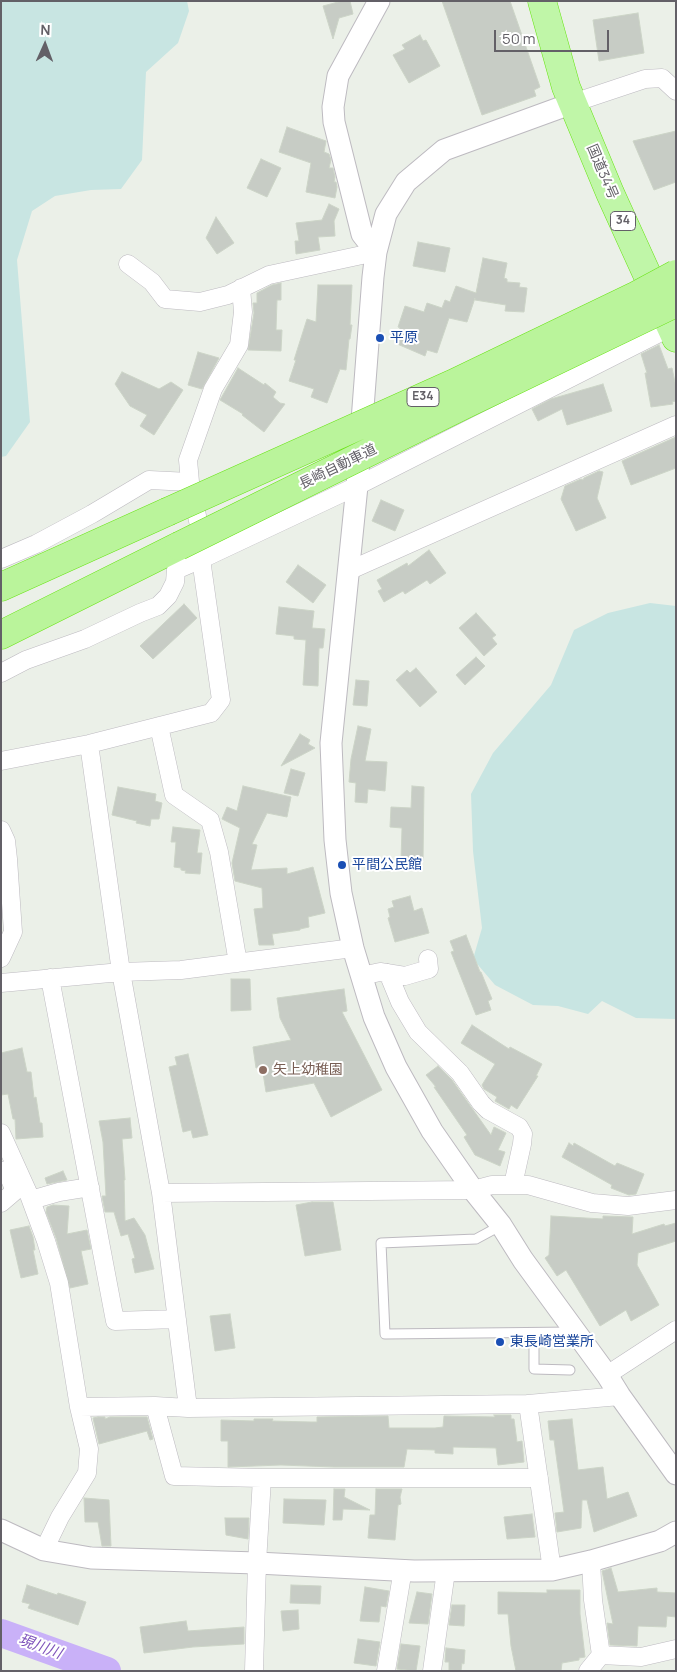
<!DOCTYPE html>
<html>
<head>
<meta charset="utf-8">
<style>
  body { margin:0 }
  #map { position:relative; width:677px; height:1672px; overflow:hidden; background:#ebf0e8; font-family:Manrope,sans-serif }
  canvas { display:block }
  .frame { position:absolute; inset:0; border:2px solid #636067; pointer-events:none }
  .north { position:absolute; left:20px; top:20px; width:50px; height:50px; -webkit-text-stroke:4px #fff; paint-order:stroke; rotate:2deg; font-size:14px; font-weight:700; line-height:20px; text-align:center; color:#636067 }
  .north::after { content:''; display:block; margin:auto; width:18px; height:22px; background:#636067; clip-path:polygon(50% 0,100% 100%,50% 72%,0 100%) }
  .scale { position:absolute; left:494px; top:30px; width:115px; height:22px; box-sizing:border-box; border:2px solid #636067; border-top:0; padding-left:6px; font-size:15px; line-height:18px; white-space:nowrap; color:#636067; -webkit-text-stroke:4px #fff; paint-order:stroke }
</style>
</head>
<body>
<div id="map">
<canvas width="677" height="1672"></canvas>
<div class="frame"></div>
<div class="north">N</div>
<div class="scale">50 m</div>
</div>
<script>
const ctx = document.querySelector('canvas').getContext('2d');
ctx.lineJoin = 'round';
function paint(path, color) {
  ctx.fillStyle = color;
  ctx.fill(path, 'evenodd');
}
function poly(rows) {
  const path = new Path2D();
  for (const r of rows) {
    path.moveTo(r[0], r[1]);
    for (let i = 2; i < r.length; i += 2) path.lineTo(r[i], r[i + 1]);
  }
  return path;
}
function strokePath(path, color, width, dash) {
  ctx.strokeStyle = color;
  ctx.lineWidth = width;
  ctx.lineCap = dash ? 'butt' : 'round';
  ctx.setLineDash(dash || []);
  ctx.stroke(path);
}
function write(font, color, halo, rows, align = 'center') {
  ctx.font = font + ' Manrope,"Noto Sans JP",sans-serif';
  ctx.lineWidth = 4;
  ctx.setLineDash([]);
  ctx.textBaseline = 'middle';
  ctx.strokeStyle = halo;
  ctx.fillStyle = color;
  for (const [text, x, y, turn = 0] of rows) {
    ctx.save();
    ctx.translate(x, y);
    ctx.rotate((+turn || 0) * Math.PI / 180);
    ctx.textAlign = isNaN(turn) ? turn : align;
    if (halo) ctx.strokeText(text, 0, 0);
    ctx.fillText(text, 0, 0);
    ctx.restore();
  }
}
paint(poly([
  [1,1,187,1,189,11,178,43,146,72,142,160,121,189,91,190,55,196,32,211,17,260,30,422,6,456,1,457],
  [650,603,676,606,676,1019,636,1018,602,1001,588,1014,558,1006,533,1005,495,985,473,959,482,928,473,851,471,794,493,753,551,685,574,630,608,613]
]), '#c8e5e2');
strokePath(poly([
  [1,1633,107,1671]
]), '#c9b1f8', 28);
const building = poly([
  [342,1,350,1,353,14,339,18,333,39,323,6,342,1],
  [442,1,510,1,540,87,534,90,536,96,482,115,442,1],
  [638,13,644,53,599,61,593,20,638,13],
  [420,35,423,41,426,40,440,66,409,83,393,55,405,49,402,45,420,35],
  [287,127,326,141,324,152,329,154,331,160,329,168,333,168,335,177,334,182,336,182,337,187,335,198,306,192,311,163,279,152,287,127],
  [676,131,676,182,654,190,633,141,676,131],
  [261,159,281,168,267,197,247,188,261,159],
  [329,204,339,209,334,221,335,236,318,237,320,250,296,254,295,241,299,241,296,223,322,220,329,204],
  [216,217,234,243,217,254,206,238,216,217],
  [418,242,450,248,445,272,413,266,418,242],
  [483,258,507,263,504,278,507,279,507,282,520,283,519,287,527,288,524,312,505,311,506,305,475,300,475,298,467,322,449,318,437,353,427,350,425,356,395,343,400,328,398,327,405,306,424,312,427,303,442,308,445,300,450,302,456,286,476,293,483,258],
  [281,283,281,300,277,300,276,330,282,330,281,351,248,350,254,313,253,303,257,303,257,293,272,285,281,283],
  [318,285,352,285,350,325,352,325,350,339,349,339,346,370,340,369,327,403,311,397,314,389,289,381,296,360,294,360,307,319,316,322,318,285],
  [659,345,668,369,672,368,676,387,676,401,672,402,673,404,651,407,645,373,647,373,641,354,659,345],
  [198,352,219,358,202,389,188,385,198,352],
  [238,368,264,385,265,383,276,392,273,397,280,403,285,404,264,432,242,415,243,414,220,400,238,368],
  [122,372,159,389,171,382,183,390,154,435,140,426,147,415,130,406,115,384,122,372],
  [603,384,612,411,567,425,562,409,538,421,532,409,551,399,603,384],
  [676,437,676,468,631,485,622,461,676,437],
  [599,471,603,472,597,498,606,518,576,531,561,499,565,486,581,479,583,480,584,478,599,471],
  [381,500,404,510,395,531,372,521,381,500],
  [429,550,446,573,430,584,427,580,405,594,403,591,384,602,378,591,382,589,377,580,407,563,408,566,429,550],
  [298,565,326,585,313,603,286,582,298,565],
  [184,604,197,618,153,659,140,646,184,604],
  [279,607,314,611,312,628,325,629,323,648,319,648,318,686,303,685,306,640,294,639,294,636,276,634,279,607],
  [476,613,496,635,492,638,497,644,484,656,459,628,476,613],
  [476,657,485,666,465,685,456,675,476,657],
  [416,668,437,692,420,707,396,680,407,670,410,673,416,668],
  [356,680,369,681,367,706,353,705,356,680],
  [358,726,371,729,365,761,387,762,385,791,368,789,367,803,355,802,356,783,349,782,351,759,358,726],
  [300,734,310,740,308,744,315,748,281,766,300,734],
  [291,769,305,773,298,796,284,793,291,769],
  [243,786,291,797,287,817,267,813,252,844,257,845,251,870,287,868,287,874,313,867,325,913,308,917,309,927,300,929,300,930,272,934,274,945,259,945,254,909,263,908,262,888,235,881,232,863,240,828,222,819,227,807,237,811,243,786],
  [412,786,424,787,423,861,401,860,402,828,390,827,391,807,411,808,412,786],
  [118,787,156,794,155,801,162,803,159,819,151,819,150,826,136,823,137,821,112,815,118,787],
  [173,827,200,830,197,853,202,853,200,874,185,873,186,871,181,870,181,868,174,867,176,842,171,842,173,827],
  [410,896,414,911,422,908,429,933,395,942,388,918,390,917,388,909,394,907,392,901,410,896],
  [466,935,480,972,481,972,492,999,488,1001,491,1010,476,1015,451,952,454,951,450,941,466,935],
  [231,979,250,979,251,1010,231,1011,231,979],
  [344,989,347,1011,342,1012,382,1090,331,1117,314,1083,266,1092,262,1067,256,1068,253,1047,291,1040,280,1018,277,998,344,989],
  [472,1025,509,1049,510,1047,542,1064,536,1076,538,1076,517,1109,511,1105,509,1109,495,1101,497,1097,484,1089,482,1085,495,1064,461,1043,472,1025],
  [22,1048,27,1072,31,1072,34,1098,36,1097,40,1123,42,1123,43,1137,16,1139,15,1119,13,1119,8,1094,1,1095,1,1053,22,1048],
  [188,1054,208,1135,193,1138,191,1130,183,1132,169,1067,177,1065,175,1057,188,1054],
  [438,1066,452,1080,491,1135,494,1127,506,1133,498,1150,505,1152,500,1166,475,1155,464,1137,467,1135,434,1087,436,1087,426,1075,438,1066],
  [130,1118,132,1138,122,1139,125,1180,124,1180,125,1221,134,1218,145,1235,154,1269,135,1273,132,1259,135,1258,128,1234,121,1236,114,1212,105,1212,102,1196,106,1196,103,1142,99,1121,130,1118],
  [569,1143,573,1146,574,1143,615,1166,617,1163,644,1174,636,1194,629,1195,611,1188,612,1185,562,1157,569,1143],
  [63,1171,67,1180,47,1184,45,1178,63,1171],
  [312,1202,333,1202,341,1250,305,1256,296,1205,312,1202],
  [53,1205,69,1206,67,1234,87,1230,91,1249,81,1251,88,1284,70,1288,56,1238,46,1212,47,1207,53,1205],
  [551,1216,603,1219,603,1216,633,1217,632,1234,664,1224,665,1226,676,1223,676,1241,638,1253,637,1265,659,1305,631,1321,626,1310,600,1326,566,1270,557,1276,545,1258,549,1255,551,1216],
  [29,1226,33,1237,35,1250,33,1250,38,1274,21,1278,10,1230,29,1226],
  [230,1314,235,1348,215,1351,210,1316,230,1314],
  [494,1415,511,1415,511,1419,514,1419,517,1442,522,1441,524,1462,498,1465,496,1448,453,1447,453,1454,435,1453,435,1450,407,1449,404,1467,334,1467,281,1465,228,1467,228,1441,221,1441,221,1420,254,1421,254,1419,273,1419,272,1421,311,1422,317,1422,317,1417,388,1416,389,1428,435,1428,443,1427,444,1416,495,1417,494,1415],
  [98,1417,105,1417,105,1419,110,1417,147,1417,153,1439,150,1440,147,1431,99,1444,93,1418,98,1417],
  [572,1419,578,1470,603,1467,607,1499,628,1492,637,1516,594,1532,587,1500,582,1500,581,1528,557,1532,555,1513,564,1512,554,1440,550,1440,548,1421,572,1419],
  [334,1489,345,1489,344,1497,370,1510,343,1509,342,1520,333,1520,334,1489],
  [376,1489,402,1489,400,1497,401,1504,398,1505,395,1540,368,1538,370,1515,375,1515,376,1489],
  [84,1498,109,1500,111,1546,102,1546,98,1522,85,1522,84,1498],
  [284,1499,326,1500,324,1525,283,1523,284,1499],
  [532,1514,535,1537,507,1539,504,1517,532,1514],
  [225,1518,249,1518,248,1539,226,1535,225,1518],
  [611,1568,618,1592,657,1588,657,1592,676,1593,676,1617,667,1616,666,1627,638,1626,637,1646,610,1645,607,1623,613,1624,602,1571,611,1568],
  [27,1585,57,1595,58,1593,86,1602,78,1625,28,1608,30,1604,22,1602,27,1585],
  [291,1585,321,1586,320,1604,290,1603,291,1585],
  [365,1587,389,1591,386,1607,381,1606,379,1622,360,1621,365,1587],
  [547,1590,580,1590,580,1614,585,1657,579,1658,579,1660,562,1663,561,1671,516,1671,511,1646,508,1614,498,1614,498,1592,547,1593,547,1590],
  [417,1592,432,1594,428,1624,409,1623,417,1592],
  [452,1605,465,1605,464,1626,449,1625,452,1605],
  [298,1610,299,1629,283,1631,281,1611,298,1610],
  [186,1621,188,1631,244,1627,244,1644,193,1647,144,1653,140,1627,186,1621],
  [358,1639,380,1642,376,1666,354,1663,358,1639],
  [401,1644,420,1646,416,1671,397,1669,401,1644],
  [446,1648,465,1650,464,1664,462,1663,461,1671,449,1670,449,1662,445,1662,446,1648]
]);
paint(building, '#c7ccc5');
strokePath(building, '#ccd4c7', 1);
const service = poly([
  [500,1226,476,1239,381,1243,385,1334,573,1332],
  [534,1333,534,1369,570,1370]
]);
const minor = poly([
  [573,103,645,79,662,78,676,91],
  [128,264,152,282,165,299,200,302,228,295,269,275,376,252],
  [190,482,188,460,213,389,239,345,243,312,241,288],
  [1,559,36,544,92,514,149,480,190,482,203,545],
  [348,571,676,425],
  [1,673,26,660,85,639,140,613,158,606,168,596,175,582,176,570,206,557,357,486,671,327],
  [159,726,174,795,210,820,219,852,238,963],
  [89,744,121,972,161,1193,188,1408,528,1404,620,1396],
  [1,761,89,744,211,713,221,700,201,559],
  [1,830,6,841,8,859,13,932,1,958],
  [388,973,400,1002,418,1032,460,1073,481,1103,488,1110,519,1127,523,1134,522,1144,513,1185],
  [361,976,380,972,405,976,429,969,428,959],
  [50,978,115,1321,177,1319],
  [1,983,121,972,181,970,353,948],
  [1,1133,29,1195,46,1241,59,1283,79,1407,89,1449,87,1473,60,1517,44,1550],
  [161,1193,473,1190,492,1185,528,1185,592,1203,628,1206,676,1200],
  [31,1200,59,1192,90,1187],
  [1,1203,15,1191,6,1170],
  [607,1375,676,1330],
  [528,1404,552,1570],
  [155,1406,174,1476,262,1478],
  [79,1407,155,1406,188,1408],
  [591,1561,593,1600,601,1655,641,1657,676,1649],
  [254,1671,257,1563,262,1478,539,1478],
  [386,1671,403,1569],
  [432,1671,446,1571],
  [588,1671,601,1655]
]);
const tertiary = poly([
  [573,103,444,150,406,182,386,214,376,252,373,277,357,486,331,743,335,840,341,893,353,948,374,1017,396,1067,432,1131,473,1190,501,1225,523,1260,607,1375,620,1396,676,1474],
  [376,252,362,234,334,122,333,107,338,76,379,1],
  [1,1530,44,1550,91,1558,257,1563,414,1571,552,1570,591,1561,660,1541,676,1532]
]);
const trunk = poly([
  [542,1,566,87,610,193,676,338]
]);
const motorway = poly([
  [1,587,167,512],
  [1,635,179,546]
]);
strokePath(service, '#bdbac0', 11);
strokePath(minor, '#bdbac0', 19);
strokePath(tertiary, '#bdbac0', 23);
strokePath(trunk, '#68e414', 29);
strokePath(motorway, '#68e414', 29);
strokePath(service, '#fff', 9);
strokePath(minor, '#fff', 18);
strokePath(tertiary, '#fff', 21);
strokePath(trunk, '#c0f6a8', 28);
strokePath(motorway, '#baf49b', 28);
const motorwayBridge = poly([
  [167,512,452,384,637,295,676,274],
  [179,546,466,404,676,303]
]);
strokePath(motorwayBridge, '#68e414', 29, []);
strokePath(motorwayBridge, '#baf49b', 28);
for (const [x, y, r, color] of [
  [380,338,5,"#1a4fb4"],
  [342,865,5,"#1a4fb4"],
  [263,1070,5,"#8d6e63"],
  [500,1342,5,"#1a4fb4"]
]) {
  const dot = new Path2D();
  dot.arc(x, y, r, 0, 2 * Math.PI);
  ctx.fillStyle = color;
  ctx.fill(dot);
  strokePath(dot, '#fff', 2);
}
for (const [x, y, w] of [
  [623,221,25],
  [423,397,32]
]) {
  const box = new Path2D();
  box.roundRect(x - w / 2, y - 9.5, w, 19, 4);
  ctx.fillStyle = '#fff';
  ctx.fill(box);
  strokePath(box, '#636067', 1);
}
write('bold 12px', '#636067', null, [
  ["34",623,221],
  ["E34",423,397]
]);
write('14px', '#636067', '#fff', [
  ["国道34号",602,172,67],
  ["長崎自動車道",338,467,-26]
]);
write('14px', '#164399', '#fff', [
  ["平原",390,338],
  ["平間公民館",352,865],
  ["東長崎営業所",510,1342]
], 'left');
write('14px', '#785e54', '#fff', [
  ["矢上幼稚園",273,1070]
], 'left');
write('italic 15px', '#7f54bb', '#fff', [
  ["現川川",40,1647,20]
]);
</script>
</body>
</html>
